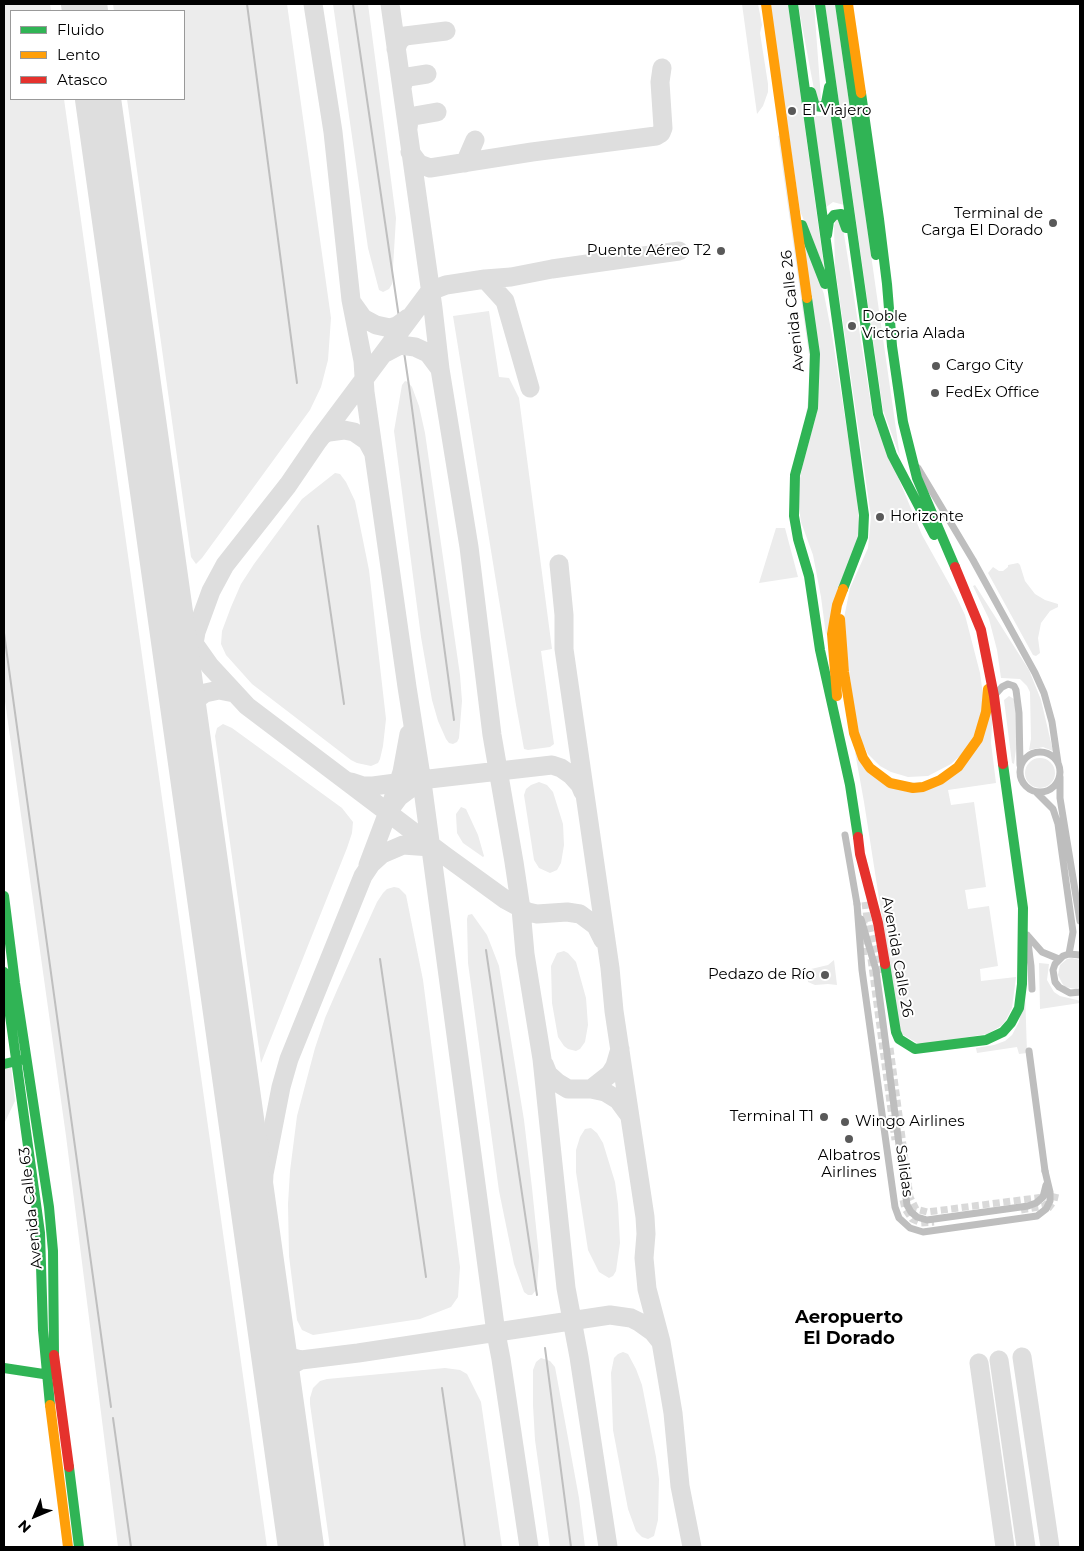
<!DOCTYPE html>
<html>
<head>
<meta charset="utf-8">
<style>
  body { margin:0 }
  #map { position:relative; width:1084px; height:1551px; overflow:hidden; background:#fff; font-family:Montserrat,sans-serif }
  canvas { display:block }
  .frame { position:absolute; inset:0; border:5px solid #000; pointer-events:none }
  .legend { position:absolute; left:10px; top:10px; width:175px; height:90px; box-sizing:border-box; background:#fff; border:1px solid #999; margin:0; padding:6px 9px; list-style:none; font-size:15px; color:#000 }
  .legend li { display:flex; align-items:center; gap:10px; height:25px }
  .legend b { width:25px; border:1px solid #999 }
  .north { position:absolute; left:10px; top:1491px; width:50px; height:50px; -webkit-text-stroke:4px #fff; paint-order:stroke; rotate:225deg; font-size:14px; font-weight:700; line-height:20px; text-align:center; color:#000 }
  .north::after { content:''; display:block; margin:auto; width:18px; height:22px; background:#000; clip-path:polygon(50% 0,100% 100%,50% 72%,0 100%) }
</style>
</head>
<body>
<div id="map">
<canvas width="1084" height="1551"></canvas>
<div class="frame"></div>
<ul class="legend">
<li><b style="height:6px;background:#30b455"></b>Fluido</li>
<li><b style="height:6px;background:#ff9f0a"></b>Lento</li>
<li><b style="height:6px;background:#e5322d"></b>Atasco</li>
</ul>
<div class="north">N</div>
</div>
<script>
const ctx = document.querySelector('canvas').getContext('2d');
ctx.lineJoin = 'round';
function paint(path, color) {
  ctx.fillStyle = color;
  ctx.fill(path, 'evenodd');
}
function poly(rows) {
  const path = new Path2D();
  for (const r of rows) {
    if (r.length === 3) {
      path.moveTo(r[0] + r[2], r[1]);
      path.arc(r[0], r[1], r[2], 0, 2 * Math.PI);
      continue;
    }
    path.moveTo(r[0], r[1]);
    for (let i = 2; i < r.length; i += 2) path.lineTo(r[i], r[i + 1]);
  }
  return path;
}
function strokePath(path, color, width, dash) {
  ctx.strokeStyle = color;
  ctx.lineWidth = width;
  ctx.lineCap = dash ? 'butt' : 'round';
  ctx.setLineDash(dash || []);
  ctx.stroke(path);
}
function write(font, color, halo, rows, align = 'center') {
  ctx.font = font + ' Montserrat,sans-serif';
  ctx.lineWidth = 4;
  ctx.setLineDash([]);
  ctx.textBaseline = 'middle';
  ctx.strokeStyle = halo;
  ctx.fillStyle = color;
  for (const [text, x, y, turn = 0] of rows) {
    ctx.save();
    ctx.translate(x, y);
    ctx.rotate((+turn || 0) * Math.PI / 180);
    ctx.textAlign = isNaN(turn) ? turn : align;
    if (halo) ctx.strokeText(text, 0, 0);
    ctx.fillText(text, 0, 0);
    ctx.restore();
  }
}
paint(poly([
  [4,4,50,4,51,11,11,11,11,99,64,99,267,1547,118,1547,66,1136,4,694],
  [113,4,287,4,331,318,328,360,321,387,310,410,202,558,196,564,191,557,127,99,184,99,184,11,114,11],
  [333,4,368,4,396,218,392,284,389,289,383,292,379,290,368,248],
  [742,4,758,4,762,25,760,33,768,84,768,92,763,106,757,114],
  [770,4,788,4,824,267,800,211],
  [798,4,814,4,821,99,819,102,816,100],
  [825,4,835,4,900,457,883,410],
  [831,110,844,205,833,202,825,208,812,111,817,116,822,116],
  [781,135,812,355,812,386,805,422,810,387,809,355,778,136],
  [836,220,840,220,843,228,873,417,922,535,956,596,965,615,980,673,984,702,975,735,962,754,951,764,928,776,908,777,891,772,880,766,868,754,857,732,843,623,850,588,868,548,871,517,835,267,834,226],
  [804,242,824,294,832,335,856,488,860,533,826,635,821,597,813,555,801,522,797,495,802,468,817,412],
  [489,311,499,377,509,378,519,398,552,649,541,651,554,744,550,747,528,750,524,749,516,705,453,316],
  [405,381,408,382,412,387,419,406,425,433,460,675,462,701,459,738,457,742,453,744,449,743,446,739,438,721,432,700,421,637,394,431,402,385],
  [335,473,340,474,346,482,355,501,369,570,386,719,383,746,380,759,378,763,371,766,357,763,351,760,252,684,226,655,221,644,222,631,231,607,241,584,254,564,302,499],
  [776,528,785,528,798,577,759,583],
  [1018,563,1020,565,1025,581,1035,594,1045,600,1058,604,1058,607,1050,611,1041,623,1038,638,1040,653,1036,656,1033,655,988,573,993,567,999,571,1003,571,1008,567,1008,565],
  [975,585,1029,670,1041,700,1053,751,1043,747,1029,750,1031,739,1030,692,1027,686,1020,679,1001,678,997,650,989,619,973,586],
  [1009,696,1014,699,1016,712,1017,742,1014,764,1012,763,1004,700],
  [993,707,991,743,996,783,948,790,951,805,974,802,986,887,965,890,968,909,989,906,998,966,980,969,981,981,1016,977,1012,1008,1006,1020,1001,1026,987,1034,924,1044,917,1043,900,1033,864,802,855,752,884,783,945,782,961,771],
  [223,724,232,728,342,808,353,822,352,833,347,848,261,1063,215,736,217,728],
  [1040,773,15],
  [539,782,547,785,553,792,563,824,564,845,561,863,557,870,550,873,539,868,534,860,524,795,526,789,531,785],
  [461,807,466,809,478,835,484,856,483,857,463,843,457,833,456,814],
  [394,887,399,888,406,895,423,980,460,1267,458,1297,451,1307,420,1319,313,1335,302,1330,297,1320,289,1256,288,1204,290,1171,297,1116,315,1048,325,1018,338,988,377,902,383,893,387,889],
  [472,914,487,935,499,966,524,1120,532,1188,539,1256,537,1289,532,1295,528,1295,524,1292,514,1264,499,1191,468,963,467,919,468,915],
  [564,951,568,953,576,962,586,998,588,1025,585,1042,580,1049,576,1051,568,1049,564,1046,558,1037,552,1003,551,966,557,953],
  [1072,958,1080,960,1080,987,1076,989,1065,987,1062,983,1058,975,1060,965,1067,959],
  [834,960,837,985,828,984,815,985,808,982,807,975,811,969,828,965],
  [1039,963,1049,964,1047,980,1054,992,1060,996,1077,1000,1080,1001,1080,1003,1040,1009],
  [1025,991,1027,1053,1019,1054,1017,1047,977,1053,976,1048,994,1045,1005,1041,1012,1035,1019,1022],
  [11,1066,15,1101,4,1124,4,1068],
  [591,1128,597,1133,603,1143,615,1182,618,1204,620,1243,616,1271,613,1276,609,1278,599,1272,588,1250,576,1172,576,1150,580,1137,585,1129],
  [623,1352,628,1354,636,1369,642,1385,656,1457,659,1479,658,1520,654,1536,648,1539,642,1537,636,1531,628,1509,613,1430,611,1373,614,1358,618,1354],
  [541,1358,550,1361,555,1367,579,1498,585,1547,550,1547,535,1440,533,1405,533,1370,536,1362],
  [445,1368,460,1370,467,1374,481,1402,502,1547,330,1547,310,1404,310,1398,313,1388,320,1381,327,1379]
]), '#ececec');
strokePath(poly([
  [247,4,297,383],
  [353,4,409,386,454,720],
  [318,526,344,704],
  [4,633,111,1407],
  [486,950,537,1295],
  [380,959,426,1277],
  [545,1348,571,1547],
  [442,1388,465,1547],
  [113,1418,131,1547]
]), '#bfbfbf', 2);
strokePath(poly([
  [313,4,333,132,351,300,363,361,365,392,407,687,422,782,496,1333,501,1359,529,1547],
  [390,4,433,308,440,369,469,547,492,735,514,862,521,909,525,954,542,1059,566,1288,579,1357,608,1547],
  [396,49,399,41,405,36,446,31],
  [402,87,404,81,408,77,427,74],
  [408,128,409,120,414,116,437,112],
  [410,152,419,164,430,168,532,152,656,136,661,133,663,128,660,82,662,68],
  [465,163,475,140],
  [485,279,505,301,530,388],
  [353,304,363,318,376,325,390,328,397,326,408,318],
  [383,354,400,345,415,347,428,353,440,369],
  [320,438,324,434,329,432,344,430,354,432,367,441,373,452],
  [162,560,175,598,193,642,210,666,247,706,444,855,506,900,528,912,537,914,567,912,580,914,596,926,603,940],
  [559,564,564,615,564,649,610,968,614,1011,645,1217,646,1234,644,1258,647,1289,661,1342,673,1413,680,1486,692,1547],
  [183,706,196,632,211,591,225,565,288,485,318,441,430,291,446,285,485,279,511,277,552,269,679,251],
  [184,716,193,702,205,693,219,690,234,693],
  [351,782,363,786,373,786,411,781],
  [392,802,402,772,409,734],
  [368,865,388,812,399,797,415,785,429,779,552,765,561,768,571,775,580,785,583,792],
  [544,1064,548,1074,558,1083,568,1089,591,1089,605,1092,618,1100,629,1115],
  [591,1089,610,1074,615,1066,620,1049],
  [264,1283,262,1211,264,1174,281,1087,289,1059,363,876,371,864,382,854,403,845,431,847],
  [272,1337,274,1342,284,1353,289,1357,301,1360,358,1353,610,1315,631,1318,639,1322,653,1332,661,1342],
  [1022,1357,1050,1547],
  [999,1360,1026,1547],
  [979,1363,1005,1547],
  [278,1384,279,1377,285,1368,301,1360]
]), '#dedede', 19);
strokePath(poly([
  [84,4,85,11],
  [98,99,301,1547]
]), '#dedede', 46);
strokePath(poly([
  [865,902,867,919],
  [867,915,880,975],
  [864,955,864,914],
  [871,959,895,1140],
  [890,1048,910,1197,916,1209,927,1212,1044,1197],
  [903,1200,905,1209,912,1219,921,1223,934,1222],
  [1048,1209,1054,1201,1056,1192],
  [1021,1210,1044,1206,1050,1201]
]), '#d9d9d9', 7, [7, 3.5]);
strokePath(poly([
  [918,468,973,560,1035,673,1044,693,1052,722,1058,763],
  [994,696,1002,687,1008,684,1014,686,1016,690,1019,713,1020,765],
  [1040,772,20],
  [1060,777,1060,798,1080,921],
  [1037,793,1053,809,1058,824,1073,932,1069,954],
  [845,835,857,904],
  [1027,935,1031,966,1032,989],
  [1028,936,1042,952,1059,959],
  [1080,955,1069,954,1063,956,1055,964,1053,970,1055,982,1059,987,1070,993,1080,992],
  [1029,1051,1045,1171]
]), '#bebebe', 7);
strokePath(poly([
  [793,4,864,515,863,537,843,589],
  [820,4,878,414,892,455,934,535],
  [840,4,876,255],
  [811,92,815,106,822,107,826,103,829,87],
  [861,93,879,219,887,284,892,346,903,422,917,478,955,567],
  [802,225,825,284],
  [827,235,829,221,834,215,841,214,846,228],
  [807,298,815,354,813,408,795,475,794,516,798,539,809,576,820,650,850,785,858,837],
  [4,896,15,983,49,1207,53,1251,54,1355],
  [885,964,896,1032,899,1039,915,1049,986,1040,1003,1032,1011,1023,1019,1008,1022,984,1023,908,1003,764],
  [4,972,40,1233,43,1330,50,1405],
  [4,1064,21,1060],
  [4,1368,50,1375],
  [69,1467,79,1547]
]), '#30b455', 10);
strokePath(poly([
  [766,4,807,298],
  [848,4,861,93],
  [840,619,844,672,854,733,863,758,870,768,890,783,913,788,923,787,940,780,958,767,978,739,986,712,988,689],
  [837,696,832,634,837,605,843,589],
  [50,1405,68,1547]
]), '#ff9f0a', 10);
strokePath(poly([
  [955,567,981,630,994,696,1003,764],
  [858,837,860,854,878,923,885,964],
  [54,1355,69,1467]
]), '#e5322d', 10);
strokePath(poly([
  [857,904,862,970,895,1207,899,1218,910,1228,923,1232,1037,1216,1046,1209,1050,1201,1050,1192,1045,1171],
  [861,919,876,970,907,1205,911,1212,917,1217,927,1220,1028,1206,1036,1203,1043,1197,1046,1185]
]), '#bebebe', 7);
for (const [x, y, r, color] of [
  [792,111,5,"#595959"],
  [1053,223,5,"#595959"],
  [721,251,5,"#595959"],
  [852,326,5,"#595959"],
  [936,366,5,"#595959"],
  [935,393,5,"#595959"],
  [880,517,5,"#595959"],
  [825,975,5,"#595959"],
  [824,1117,5,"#595959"],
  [845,1122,5,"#595959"],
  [849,1139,5,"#595959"]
]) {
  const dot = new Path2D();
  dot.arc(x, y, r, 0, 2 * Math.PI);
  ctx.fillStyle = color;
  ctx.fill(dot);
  strokePath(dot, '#fff', 2);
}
write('15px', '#000', '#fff', [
  ["El Viajero",802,111],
  ["Terminal de",1043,214,"right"],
  ["Carga El Dorado",1043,231,"right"],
  ["Puente Aéreo T2",711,251,"right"],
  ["Doble",862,317],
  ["Victoria Alada",862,334],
  ["Cargo City",946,366],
  ["FedEx Office",945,393],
  ["Horizonte",890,517],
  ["Pedazo de Río",815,975,"right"],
  ["Terminal T1",814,1117,"right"],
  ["Wingo Airlines",855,1122],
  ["Albatros",849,1156,"center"],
  ["Airlines",849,1173,"center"]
], 'left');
write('15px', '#000', '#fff', [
  ["Avenida Calle 26",793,311,-96],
  ["Avenida Calle 26",897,957,80],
  ["Salidas",904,1171,82],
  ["Avenida Calle 63",31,1208,-96]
]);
write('bold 18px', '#000', '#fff', [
  ["Aeropuerto",849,1318],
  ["El Dorado",849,1339]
]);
</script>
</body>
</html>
